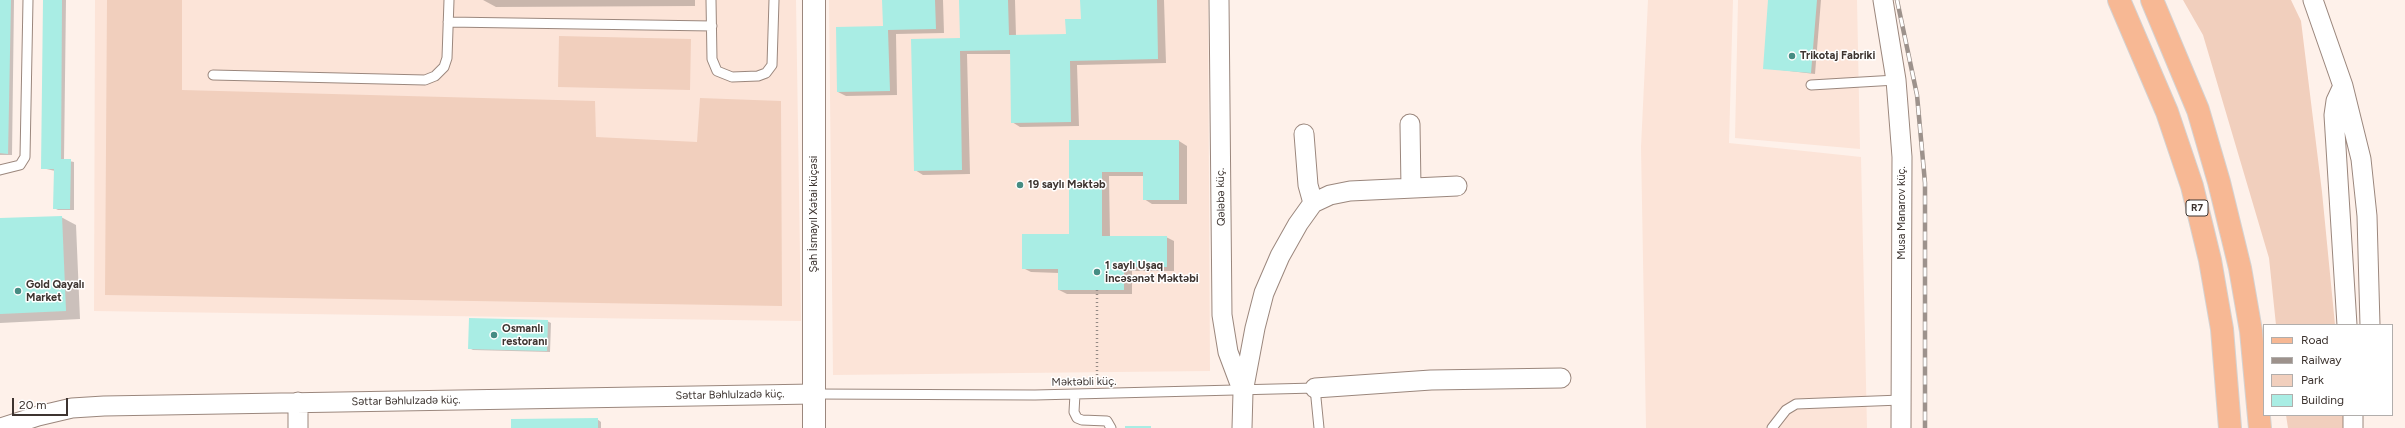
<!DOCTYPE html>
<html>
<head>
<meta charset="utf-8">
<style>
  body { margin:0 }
  #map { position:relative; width:2405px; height:428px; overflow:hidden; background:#fef1ea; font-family:Figtree,sans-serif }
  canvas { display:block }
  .legend { position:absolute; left:2263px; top:324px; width:130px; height:92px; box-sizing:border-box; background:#fff; border:1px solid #b1aeac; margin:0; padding:5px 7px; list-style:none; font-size:12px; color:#3d3430 }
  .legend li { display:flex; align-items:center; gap:8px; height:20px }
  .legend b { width:20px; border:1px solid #b1aeac }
  .scale { position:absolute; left:12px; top:398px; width:56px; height:18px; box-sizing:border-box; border:2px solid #3d3430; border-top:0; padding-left:5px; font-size:12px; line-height:14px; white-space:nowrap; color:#3d3430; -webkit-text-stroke:3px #fff; paint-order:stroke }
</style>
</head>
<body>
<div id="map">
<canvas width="2405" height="428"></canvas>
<ul class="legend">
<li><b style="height:5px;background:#f7b894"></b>Road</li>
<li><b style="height:5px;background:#9d928c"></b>Railway</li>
<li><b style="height:11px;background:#f1cfbd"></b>Park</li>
<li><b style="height:11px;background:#a9ede4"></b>Building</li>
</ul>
<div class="scale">20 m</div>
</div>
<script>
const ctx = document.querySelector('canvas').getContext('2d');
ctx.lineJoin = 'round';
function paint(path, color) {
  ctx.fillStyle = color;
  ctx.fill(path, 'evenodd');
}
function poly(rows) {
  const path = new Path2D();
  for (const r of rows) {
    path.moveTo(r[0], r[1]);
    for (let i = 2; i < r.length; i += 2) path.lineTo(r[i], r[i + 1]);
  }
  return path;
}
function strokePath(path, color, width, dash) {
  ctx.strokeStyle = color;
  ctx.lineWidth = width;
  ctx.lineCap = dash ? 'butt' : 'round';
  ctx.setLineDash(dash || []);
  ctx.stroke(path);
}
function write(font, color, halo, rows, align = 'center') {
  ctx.font = font + ' Figtree,sans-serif';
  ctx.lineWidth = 3;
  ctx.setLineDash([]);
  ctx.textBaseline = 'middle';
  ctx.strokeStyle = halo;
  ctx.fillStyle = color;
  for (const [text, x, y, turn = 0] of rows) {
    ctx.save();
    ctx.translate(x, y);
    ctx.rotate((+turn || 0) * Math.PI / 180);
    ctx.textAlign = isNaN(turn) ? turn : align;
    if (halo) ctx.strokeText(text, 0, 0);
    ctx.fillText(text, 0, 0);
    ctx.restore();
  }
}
paint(poly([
  [95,0,796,0,801,321,94,311],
  [829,0,1208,0,1210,371,833,375],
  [1648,0,1733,0,1729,143,1861,157,1867,428,1646,428,1641,147],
  [1738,0,1857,0,1860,149,1735,138]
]), '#fce4d8');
paint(poly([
  [107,0,182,0,182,90,595,101,596,137,697,142,700,98,781,101,782,306,105,295],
  [2183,0,2291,0,2301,21,2322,192,2335,325,2276,325,2269,258,2203,35],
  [559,36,691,39,690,90,558,87],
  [2286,415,2344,415,2345,428,2288,428]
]), '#f1cfbd');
paint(poly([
  [0,0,14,0,12,155,0,155],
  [44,0,66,0,64,160,74,162,74,210,58,210,54,208,55,171,42,168],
  [483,0,695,0,695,6,496,7],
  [883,0,943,0,944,33,896,34,897,95,846,96,838,92,884,27],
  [960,0,1015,0,1016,36,1067,35,1082,20,1081,0,1164,0,1166,63,1077,65,1079,126,1020,127,1012,122,1011,54,967,54,970,174,923,175,915,170,961,39],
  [1769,0,1821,0,1815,74,1764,68],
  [1070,141,1179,141,1187,146,1187,204,1152,204,1144,199,1144,176,1109,176,1110,237,1166,237,1174,241,1174,271,1132,271,1132,294,1067,294,1059,290,1059,273,1031,272,1023,268,1070,235],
  [61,217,76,225,80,319,0,323,0,219],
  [547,321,551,323,550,352,473,350,469,348],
  [597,419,601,422,601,428,512,428]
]), '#0003');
paint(poly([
  [0,0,11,0,8,154,0,153],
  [43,0,62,0,61,159,71,159,70,209,53,209,54,169,41,169],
  [882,0,935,0,936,29,888,30,890,91,837,92,836,27,883,26],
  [959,0,1008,0,1009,35,1066,34,1065,19,1081,19,1080,0,1157,0,1158,59,1070,61,1071,122,1011,123,1010,50,960,51,962,170,914,171,911,39,960,38],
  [1768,0,1817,0,1811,73,1763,69],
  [1069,140,1179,140,1179,200,1143,200,1143,172,1102,172,1102,236,1167,236,1167,267,1124,267,1124,290,1058,290,1058,269,1022,269,1022,234,1069,234],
  [62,216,66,311,0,314,0,218],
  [469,318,548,320,547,351,468,349],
  [598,418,598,428,511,428,511,419],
  [1125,426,1151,426,1151,428,1125,428]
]), '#a9ede4');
const lane = poly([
  [711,0,712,59,717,71,732,77,758,76,766,73,772,65,774,0],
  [448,22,712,26],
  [213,75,425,80,435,76,444,67,447,58,449,0],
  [1811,85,1896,80],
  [0,170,20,165,25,157,28,0],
  [814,394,1035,395,1315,388,1319,428],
  [1075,394,1074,412,1077,418,1082,420,1107,421,1111,428],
  [1772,428,1786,410,1796,404,1901,400]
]);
const street = poly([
  [1219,0,1222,315,1228,352,1243,392],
  [1883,0,1896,80,1902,157,1901,428],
  [2313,0,2343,86,2361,159,2367,216,2370,325],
  [2343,86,2336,101,2334,115,2347,325],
  [1410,124,1411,188],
  [1304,134,1308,185,1313,203],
  [1315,388,1431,380,1561,378],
  [298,402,298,428],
  [2353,415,2353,428],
  [1,428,38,416,72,408,104,406,814,394],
  [1242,428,1243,392,1255,328,1264,293,1280,256,1298,224,1313,203,1330,195,1350,191,1457,186]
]);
const secondary = poly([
  [814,428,814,0]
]);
const primary = poly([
  [2119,0,2167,112,2192,186,2210,260,2222,329,2230,428],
  [2152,0,2198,110,2219,182,2240,268,2251,331,2260,428]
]);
strokePath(lane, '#9b877d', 11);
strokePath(street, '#9b877d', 21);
strokePath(secondary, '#9b877d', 24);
strokePath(primary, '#d4d2d1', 24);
strokePath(poly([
  [1097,290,1097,379]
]), '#958a85', 2.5, [1, 3]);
strokePath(lane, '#fff', 9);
strokePath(street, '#fff', 19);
strokePath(secondary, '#fff', 22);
strokePath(primary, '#f7b894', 22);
const rail = poly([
  [1897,0,1917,95,1925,183,1925,428]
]);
strokePath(rail, '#9d928c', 4.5);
strokePath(rail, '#fff', 3, [9]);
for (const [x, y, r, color] of [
  [1792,56,4,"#468c83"],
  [1020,185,4,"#468c83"],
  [1097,272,4,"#468c83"],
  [18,291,4,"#468c83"],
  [494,335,4,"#468c83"]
]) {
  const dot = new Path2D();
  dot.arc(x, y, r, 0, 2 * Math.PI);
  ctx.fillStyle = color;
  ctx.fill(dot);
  strokePath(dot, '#fff', 1.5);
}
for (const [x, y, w] of [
  [2197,208,22]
]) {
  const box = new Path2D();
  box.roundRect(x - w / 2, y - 8, w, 16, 3);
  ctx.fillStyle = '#fff';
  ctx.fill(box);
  strokePath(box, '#3d3430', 1);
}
write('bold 10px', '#3d3430', null, [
  ["R7",2197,208]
]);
write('bold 11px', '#3d3430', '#fff', [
  ["Trikotaj Fabriki",1800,56],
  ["19 saylı Məktəb",1028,185],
  ["1 saylı Uşaq",1105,266],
  ["İncəsənət Məktəbi",1105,279],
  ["Gold Qayalı",26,285],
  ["Market",26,298],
  ["Osmanlı",502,329],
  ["restoranı",502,342]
], 'left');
write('11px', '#3d3430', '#fff', [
  ["Qələbə küç.",1221,197,-91],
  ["Musa Manarov küç.",1902,213,-90],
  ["Şah İsmayıl Xətai küçəsi",814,214,-90],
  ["Məktəbli küç.",1084,382,-1],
  ["Səttar Bəhlulzadə küç.",730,395,-1],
  ["Səttar Bəhlulzadə küç.",406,401,-1]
]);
</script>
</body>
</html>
